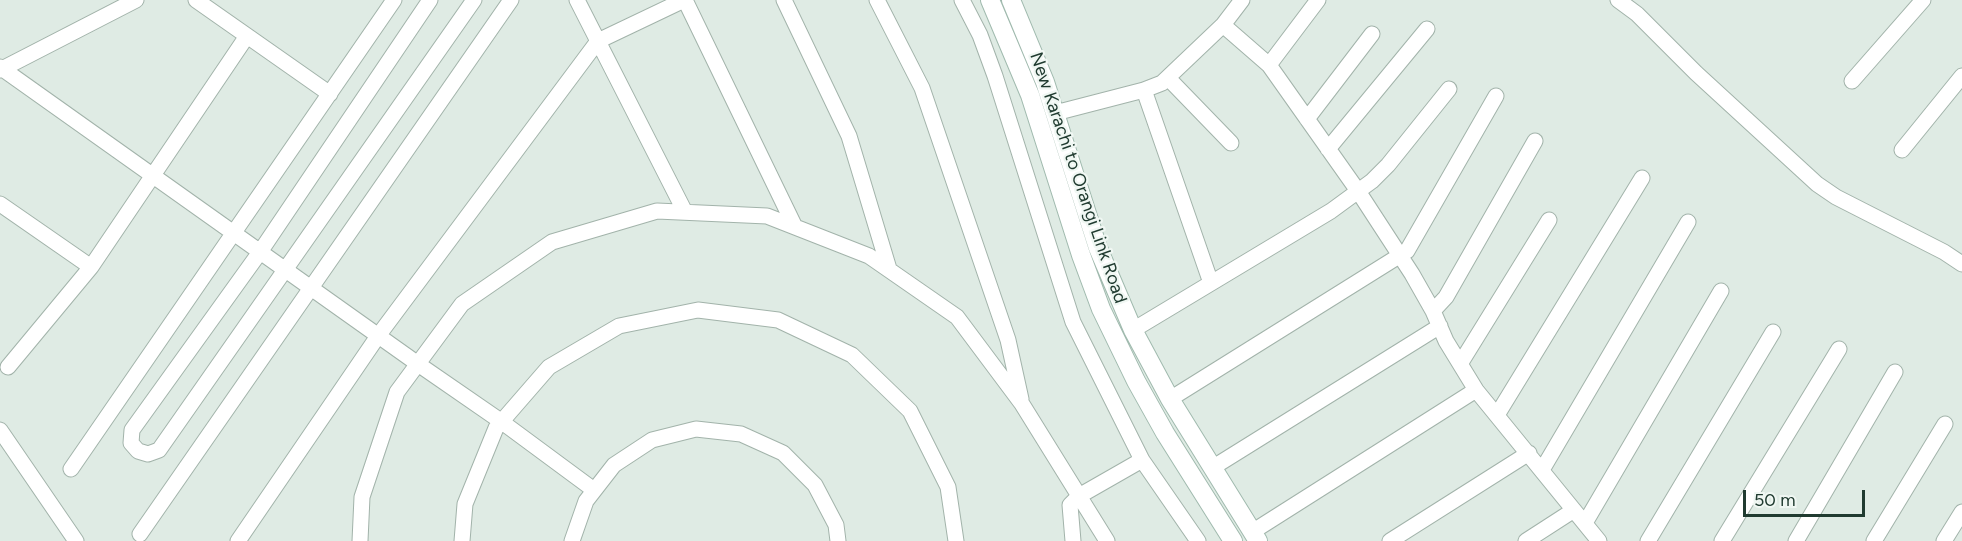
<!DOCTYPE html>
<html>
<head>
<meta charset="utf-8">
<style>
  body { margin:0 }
  #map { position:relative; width:1962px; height:541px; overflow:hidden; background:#dfebe4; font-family:Figtree,sans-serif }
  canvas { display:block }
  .scale { position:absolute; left:1743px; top:490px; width:122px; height:27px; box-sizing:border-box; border:3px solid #203b30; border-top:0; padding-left:8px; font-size:18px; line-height:21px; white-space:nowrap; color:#203b30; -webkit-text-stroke:4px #f0f7f3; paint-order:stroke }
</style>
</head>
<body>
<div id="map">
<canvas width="1962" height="541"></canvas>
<div class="scale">50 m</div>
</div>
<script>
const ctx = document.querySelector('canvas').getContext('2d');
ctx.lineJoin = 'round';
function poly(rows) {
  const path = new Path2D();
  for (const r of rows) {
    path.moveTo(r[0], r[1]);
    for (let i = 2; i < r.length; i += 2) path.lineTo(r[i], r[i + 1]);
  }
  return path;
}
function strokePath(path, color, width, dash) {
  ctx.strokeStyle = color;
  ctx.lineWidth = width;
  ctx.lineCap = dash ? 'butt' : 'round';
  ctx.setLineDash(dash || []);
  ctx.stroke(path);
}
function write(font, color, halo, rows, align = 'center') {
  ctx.font = font + ' Figtree,sans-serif';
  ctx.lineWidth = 4.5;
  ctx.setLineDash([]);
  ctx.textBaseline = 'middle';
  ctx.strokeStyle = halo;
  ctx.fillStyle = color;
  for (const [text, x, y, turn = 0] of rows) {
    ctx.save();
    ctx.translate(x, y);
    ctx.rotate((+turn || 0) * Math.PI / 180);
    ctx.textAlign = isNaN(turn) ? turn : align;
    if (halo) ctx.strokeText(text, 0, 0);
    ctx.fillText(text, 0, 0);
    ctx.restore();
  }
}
const street = poly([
  [196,0,330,94],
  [430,0,260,252,132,430,131,443,138,451,148,454,159,450,474,0],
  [577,0,685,212],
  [685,0,795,227],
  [784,0,849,136,889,269],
  [877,0,922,88,1008,340,1021,399],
  [962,0,980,35,995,76,1073,322,1142,460,1198,541],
  [1618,0,1637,14,1696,73,1817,184,1836,197,1944,252,1962,264],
  [1223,25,1269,65,1358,191,1412,274,1433,311,1446,341,1476,390,1599,541],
  [1269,65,1318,0],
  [0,67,418,364,502,422,594,490],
  [0,70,136,0],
  [1168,78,1231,143],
  [1852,81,1923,0],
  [1144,90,1211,283],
  [1055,113,1144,90,1162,83,1223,25,1242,0],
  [1307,119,1372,34],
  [1328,149,1427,29],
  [1902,150,1962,76],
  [0,204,91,267],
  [1433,311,1446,297,1535,141],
  [1133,330,1331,211,1372,181,1388,165,1449,89],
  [1460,364,1549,220],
  [8,367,91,267,247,36],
  [1170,399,1407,251,1496,96],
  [1497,415,1642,178],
  [0,430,76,541],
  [1212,468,1440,326],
  [71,469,394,0],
  [1542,470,1688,222],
  [1585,523,1721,291],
  [1252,532,1476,390],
  [140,534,511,0],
  [238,541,378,336,598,41,684,0],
  [360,541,362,497,397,392,462,304,552,242,657,211,767,216,869,256,957,317,1022,404,1107,541],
  [462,541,465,504,496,428,549,367,619,326,698,310,778,320,852,355,910,411,948,487,956,541],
  [572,541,586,501,614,465,652,440,696,429,741,434,783,453,815,485,836,525,838,541],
  [1073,541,1070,505,1079,496,1142,460],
  [1390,541,1529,453],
  [1526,541,1574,510],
  [1648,541,1773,332],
  [1722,541,1839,349],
  [1796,541,1895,372],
  [1874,541,1945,424],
  [1944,541,1962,512]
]);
const secondary = poly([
  [990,0,1030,95,1081,255,1101,309,1136,381,1165,433,1233,541],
  [1011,0,1045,82,1098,248,1133,330,1170,399,1258,541]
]);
strokePath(street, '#a2b3aa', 17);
strokePath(secondary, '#a0baae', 20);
strokePath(street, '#fff', 15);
strokePath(secondary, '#fff', 18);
write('18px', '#203b30', '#f0f7f3', [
  ["New Karachi to Orangi Link Road",1078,178,71]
]);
</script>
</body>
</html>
